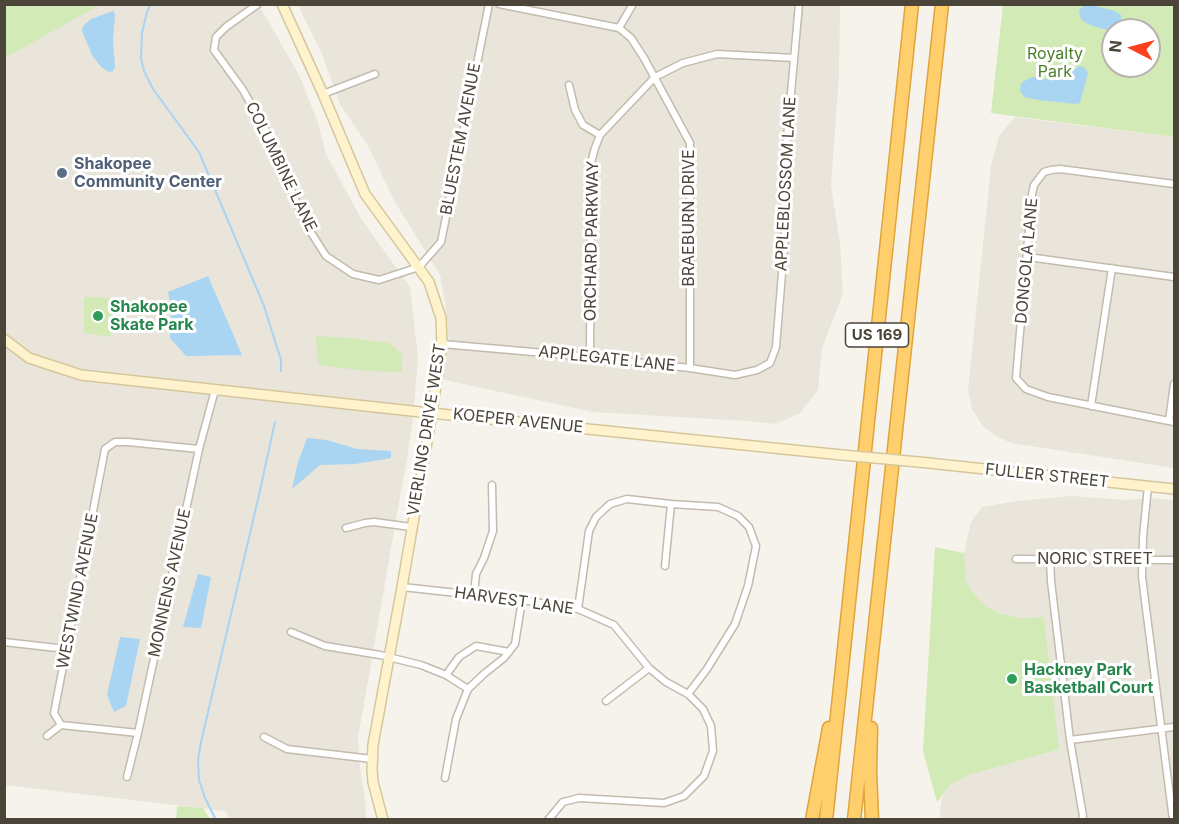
<!DOCTYPE html>
<html>
<head>
<meta charset="utf-8">
<style>
  body { margin:0 }
  #map { position:relative; width:1179px; height:824px; overflow:hidden; background:#f6f3ec; font-family:Inter,sans-serif }
  canvas { display:block }
  .frame { position:absolute; inset:0; border:6px solid #4b4439; pointer-events:none }
  .north { position:absolute; left:1101px; top:18px; width:60px; height:60px; box-sizing:border-box; background:#fff; border:2px solid #b7b4b0; border-radius:50%; rotate:276deg; font-size:16px; font-weight:700; line-height:24px; text-align:center; color:#4b4439 }
  .north::after { content:''; display:block; margin:auto; width:21px; height:27px; background:#fc3f1d; clip-path:polygon(50% 0,100% 100%,50% 72%,0 100%) }
</style>
</head>
<body>
<div id="map">
<canvas width="1179" height="824"></canvas>
<div class="frame"></div>
<div class="north">N</div>
</div>
<script>
const ctx = document.querySelector('canvas').getContext('2d');
ctx.lineJoin = 'round';
function paint(path, color) {
  ctx.fillStyle = color;
  ctx.fill(path, 'evenodd');
}
function poly(rows) {
  const path = new Path2D();
  for (const r of rows) {
    path.moveTo(r[0], r[1]);
    for (let i = 2; i < r.length; i += 2) path.lineTo(r[i], r[i + 1]);
  }
  return path;
}
function strokePath(path, color, width, dash) {
  ctx.strokeStyle = color;
  ctx.lineWidth = width;
  ctx.lineCap = dash ? 'butt' : 'round';
  ctx.setLineDash(dash || []);
  ctx.stroke(path);
}
function write(font, color, halo, rows, align = 'center') {
  ctx.font = font + ' Inter,sans-serif';
  ctx.lineWidth = 6;
  ctx.setLineDash([]);
  ctx.textBaseline = 'middle';
  ctx.strokeStyle = halo;
  ctx.fillStyle = color;
  for (const [text, x, y, turn = 0] of rows) {
    ctx.save();
    ctx.translate(x, y);
    ctx.rotate((+turn || 0) * Math.PI / 180);
    ctx.textAlign = isNaN(turn) ? turn : align;
    if (halo) ctx.strokeText(text, 0, 0);
    ctx.fillText(text, 0, 0);
    ctx.restore();
  }
}
paint(poly([
  [89,5,259,5,299,75,317,120,326,154,362,220,410,287,418,356,414,409,407,461,400,497,358,738,360,767,365,799,366,819,230,819,225,811,5,785,4,49],
  [298,5,840,5,839,75,831,185,840,243,843,294,822,348,818,390,800,413,776,424,747,421,593,412,440,379,449,342,446,308,440,275,395,202,368,146,340,104,322,54],
  [1015,117,1174,137,1174,468,1011,443,996,436,982,425,972,409,968,390,991,166,999,136],
  [1071,496,1125,500,1151,498,1174,500,1174,819,939,820,942,797,950,785,969,775,1044,617,1021,618,1001,614,985,606,973,593,966,580,964,566,964,553,971,522,982,507,1017,501]
]), '#eae5da');
paint(poly([
  [5,4,99,5,5,58],
  [1003,5,1174,5,1174,137,991,113],
  [1113,30,1149,30,1149,66,1113,66],
  [84,297,114,298,111,337,84,333],
  [316,336,350,338,389,343,402,354,402,372,366,371,319,365,317,354],
  [935,547,964,553,966,580,973,593,985,606,1001,614,1021,618,1044,617,1059,749,969,775,950,785,937,802,923,751],
  [177,806,203,808,210,819,176,819]
]), '#d2eab5');
paint(poly([
  [1084,6,1095,6,1115,11,1121,15,1122,24,1119,28,1112,31,1092,26,1083,21,1080,17,1079,10],
  [113,11,115,14,113,40,115,67,113,71,109,72,101,67,92,55,82,31,83,26,91,19],
  [1079,66,1084,67,1088,73,1080,103,1075,104,1039,100,1024,97,1020,91,1021,83,1028,79,1033,77,1053,80,1060,79,1065,76],
  [208,276,242,355,186,356,170,338,171,308,168,292],
  [307,438,327,440,357,449,391,451,391,458,355,464,320,465,292,489,298,462],
  [198,574,211,577,201,628,183,627],
  [120,637,140,639,126,706,114,712,107,695]
]), '#a9d4f2');
strokePath(poly([
  [151,4,147,12,142,33,141,58,144,71,153,89,199,152,264,306,281,360,281,371],
  [216,820,205,798,199,780,198,760,201,742,259,495,275,422]
]), '#a9d4f2', 2);
const street = poly([
  [258,4,226,27,216,37,214,50,243,90,269,136,305,223,326,256,353,274,379,280,419,267,441,242,489,4],
  [499,4,619,28,631,38,644,58,690,143,690,368],
  [619,28,633,4],
  [569,85,575,110,583,125,600,135],
  [323,94,375,74],
  [1174,184,1060,169,1051,170,1044,172,1034,185,1032,194,1016,378,1026,389,1048,397,1174,422],
  [1028,257,1174,277],
  [442,344,590,357,690,368,735,375,757,370,770,363,776,347,785,236,784,171,799,4],
  [590,357,591,163,595,148,600,135,655,77,683,63,717,54,794,58],
  [1091,406,1112,268],
  [1169,421,1174,384],
  [1148,486,1143,537,1142,577,1173,820],
  [346,528,365,523,374,522,411,527],
  [1016,559,1174,560],
  [1050,559,1051,581,1070,740,1083,816,1082,820],
  [665,566,671,504],
  [402,587,522,600,578,609,614,625,649,668,666,682,688,694,703,709,711,726,713,751,704,776,684,796,664,803,579,798,563,802,548,820],
  [474,595,476,574,484,558,493,531,492,485],
  [578,609,589,531,596,517,610,504,627,499,671,504,718,507,738,516,749,527,756,546,748,586,735,624,707,669,688,694],
  [291,632,325,646,380,655,421,665,446,675,468,689],
  [4,642,66,649],
  [446,675,459,657,476,646,509,652],
  [606,701,649,668],
  [61,725,138,733],
  [47,736,61,725,54,713,105,449,115,442,128,442,199,449],
  [264,737,287,749,372,759],
  [1070,740,1174,727],
  [127,777,138,733,199,449,215,390],
  [445,778,456,719,468,689,485,673,504,658,515,644,522,600]
]);
const secondary = poly([
  [282,4,323,94,365,194,429,282,441,318,442,344,432,413,402,587,373,745,372,769,373,782,383,820],
  [4,339,29,358,81,375,421,412,842,455],
  [919,462,1174,489]
]);
const highway = poly([
  [871,728,870,772,872,820],
  [812,820,829,728],
  [826,820,912,4],
  [854,820,942,4]
]);
strokePath(street, '#c2bbae', 9);
strokePath(secondary, '#d6c79b', 12);
strokePath(highway, '#e0a43c', 15);
strokePath(street, '#fff', 6);
strokePath(secondary, '#fff3cd', 9);
strokePath(highway, '#ffcf6e', 12);
const secondaryBridge = poly([
  [842,455,919,462]
]);
strokePath(secondaryBridge, '#d6c79b', 12, []);
strokePath(secondaryBridge, '#fff3cd', 9);
for (const [x, y, r, color] of [
  [62,173,6,"#5c6f8a"],
  [98,316,6,"#2e9e5b"],
  [1012,679,6,"#2e9e5b"]
]) {
  const dot = new Path2D();
  dot.arc(x, y, r, 0, 2 * Math.PI);
  ctx.fillStyle = color;
  ctx.fill(dot);
  strokePath(dot, '#fff', 2);
}
for (const [x, y, w] of [
  [877,335,63]
]) {
  const box = new Path2D();
  box.roundRect(x - w / 2, y - 12, w, 24, 4.5);
  ctx.fillStyle = '#fff';
  ctx.fill(box);
  strokePath(box, '#4b4439', 1.5);
}
write('bold 15px', '#4b4439', null, [
  ["US 169",877,335]
]);
write('16px', '#4a7f2a', '#fff', [
  ["Royalty",1055,54],
  ["Park",1055,72]
]);
write('16px', '#4b4439', '#fff', [
  ["BLUESTEM AVENUE",461,139,-79],
  ["COLUMBINE LANE",281,167,64],
  ["APPLEBLOSSOM LANE",786,184,-87],
  ["BRAEBURN DRIVE",689,218,-90],
  ["ORCHARD PARKWAY",592,241,-89],
  ["DONGOLA LANE",1027,261,-85],
  ["APPLEGATE LANE",607,359,6],
  ["KOEPER AVENUE",518,421,6],
  ["VIERLING DRIVE WEST",427,430,-81],
  ["FULLER STREET",1047,476,6],
  ["NORIC STREET",1095,559],
  ["MONNENS AVENUE",170,583,-78],
  ["WESTWIND AVENUE",78,591,-79],
  ["HARVEST LANE",514,601,8]
]);
write('bold 16px', '#4e5e75', '#fff', [
  ["Shakopee",74,164],
  ["Community Center",74,182]
], 'left');
write('bold 16px', '#27864d', '#fff', [
  ["Shakopee",110,307],
  ["Skate Park",110,325],
  ["Hackney Park",1024,670],
  ["Basketball Court",1024,688]
], 'left');
</script>
</body>
</html>
